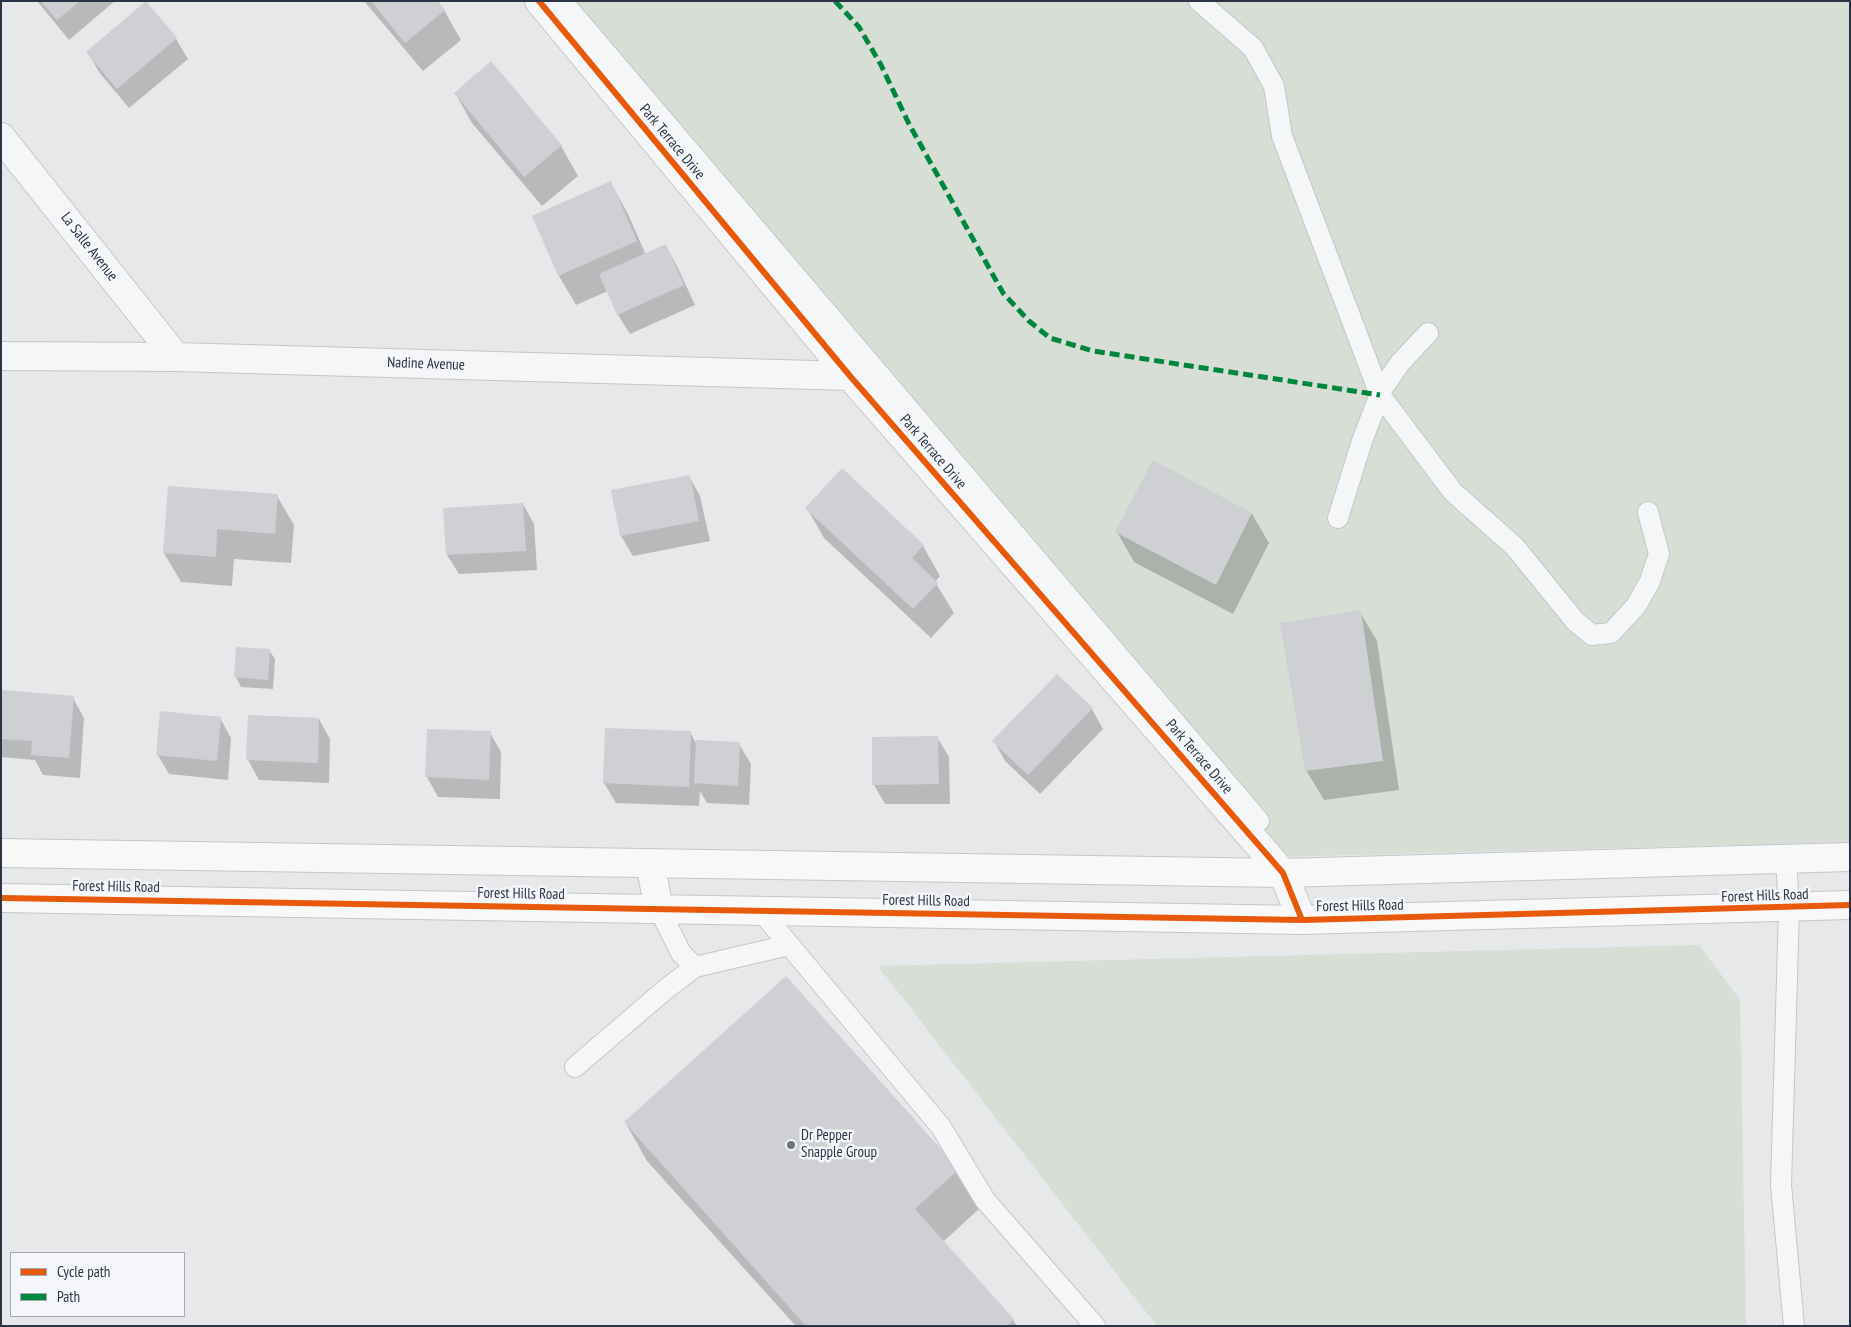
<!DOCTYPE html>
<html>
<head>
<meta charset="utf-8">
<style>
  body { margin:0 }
  #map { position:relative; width:1851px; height:1327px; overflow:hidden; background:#e6e8ea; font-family:"PT Sans Narrow",sans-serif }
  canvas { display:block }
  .frame { position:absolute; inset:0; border:2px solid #2b3445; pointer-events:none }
  .legend { position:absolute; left:10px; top:1252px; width:175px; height:65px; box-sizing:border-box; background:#f4f6f9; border:1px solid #a4a8b1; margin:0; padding:6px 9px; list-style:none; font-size:15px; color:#2b3445 }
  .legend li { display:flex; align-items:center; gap:10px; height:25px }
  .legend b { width:25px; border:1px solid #a4a8b1 }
</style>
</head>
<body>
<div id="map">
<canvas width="1851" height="1327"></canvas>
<div class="frame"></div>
<ul class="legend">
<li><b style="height:6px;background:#e8590c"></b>Cycle path</li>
<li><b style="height:6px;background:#00873e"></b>Path</li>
</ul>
</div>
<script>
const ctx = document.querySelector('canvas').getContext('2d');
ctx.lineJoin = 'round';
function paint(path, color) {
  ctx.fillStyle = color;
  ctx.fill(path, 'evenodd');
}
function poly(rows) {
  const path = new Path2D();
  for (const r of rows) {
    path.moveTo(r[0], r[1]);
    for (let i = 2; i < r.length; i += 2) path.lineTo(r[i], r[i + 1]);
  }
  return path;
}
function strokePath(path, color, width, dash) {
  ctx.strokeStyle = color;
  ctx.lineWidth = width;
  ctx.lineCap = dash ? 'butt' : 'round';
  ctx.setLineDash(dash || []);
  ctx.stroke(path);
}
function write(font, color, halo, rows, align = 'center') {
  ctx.font = font + ' "PT Sans Narrow",sans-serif';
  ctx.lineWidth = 5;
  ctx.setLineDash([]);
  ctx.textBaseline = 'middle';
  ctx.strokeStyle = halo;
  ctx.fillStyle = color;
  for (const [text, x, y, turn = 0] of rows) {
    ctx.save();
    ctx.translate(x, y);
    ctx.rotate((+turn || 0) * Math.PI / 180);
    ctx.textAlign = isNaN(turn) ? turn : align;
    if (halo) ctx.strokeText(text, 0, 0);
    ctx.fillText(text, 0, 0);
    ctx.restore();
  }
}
paint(poly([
  [547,1,1850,1,1850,842,1278,857],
  [1699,945,1740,1000,1746,1326,1157,1326,878,966]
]), '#d6ded6');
paint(poly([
  [37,1,115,1,69,40],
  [364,1,436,1,444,10,461,40,423,71],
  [146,3,176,39,188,59,129,108,99,72,88,52],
  [491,63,561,146,578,176,542,206,472,123,455,93],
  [610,182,627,212,646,255,666,246,677,266,695,305,630,334,618,315,608,291,576,305,559,276,533,216],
  [842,470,923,546,940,576,935,582,954,613,931,638,824,538,807,508],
  [689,476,700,496,710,541,633,556,621,536],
  [277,496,294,525,291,563,234,559,232,586,181,582,164,553],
  [523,504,534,524,537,570,459,574,447,555],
  [1252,514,1269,543,1233,614,1134,562,1117,532],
  [1360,612,1377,641,1399,790,1324,800,1306,770],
  [269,650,275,659,273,689,241,687,236,677],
  [1,691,73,698,84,718,80,778,43,775,35,760,1,757],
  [1092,709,1103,729,1040,794,1005,761,994,741],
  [250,717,319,719,330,739,329,783,259,780,248,760],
  [220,718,231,738,228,780,169,774,157,754],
  [606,729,690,732,697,745,739,744,751,764,749,805,707,803,700,791,699,806,616,803,604,783],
  [428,730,490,733,501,752,500,799,438,797,427,777],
  [937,737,949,757,950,804,885,804,874,785],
  [625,1122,958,1170,980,1208,943,1242,1013,1320,1017,1326,796,1326,647,1161]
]), '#0003');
paint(poly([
  [41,1,80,1,57,20],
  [146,1,177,38,117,89,86,52],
  [371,1,438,1,445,10,405,43],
  [491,61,562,145,524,177,454,93],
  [611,181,637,241,558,276,532,216],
  [666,244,684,285,617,315,599,274],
  [1153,460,1252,513,1216,585,1115,532],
  [842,468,924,545,912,558,938,583,913,609,805,508],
  [690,475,699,521,620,536,611,490],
  [168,486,278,494,275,534,217,529,216,557,163,553],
  [523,503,526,551,446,555,443,508],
  [1361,610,1383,761,1305,771,1280,623],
  [236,647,270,649,268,680,234,677],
  [1057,674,1093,708,1028,775,992,741],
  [1,690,74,696,69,758,31,755,32,741,1,739],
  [160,711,221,717,217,761,156,755],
  [248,715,319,718,318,763,246,760],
  [605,728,691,731,689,787,603,783],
  [427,729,491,731,489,780,425,777],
  [938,736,939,784,872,785,872,737],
  [696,740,740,742,738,786,694,783],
  [786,976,959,1169,915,1209,1014,1319,1007,1326,806,1326,624,1122]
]), '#ced0d3');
const lane = poly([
  [562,1,1259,821],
  [1199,1,1253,48,1274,86,1282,136,1380,395,1453,492,1515,547,1575,621,1592,635,1611,633,1636,606,1650,581,1659,554,1648,512],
  [1338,518,1362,441,1382,389,1400,363,1428,333],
  [1786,859,1789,908,1781,1185,1794,1326],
  [659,909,681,953,695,967,789,945],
  [761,911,941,1127,985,1200,1095,1326],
  [575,1067,666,989,695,967]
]);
const street = poly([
  [539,1,850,376,1283,873,1302,920],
  [1,137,176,357],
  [1,356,176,357,850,376]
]);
const secondary = poly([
  [1,853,1283,873,1850,857],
  [650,863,659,909],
  [1,898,1302,920,1850,905]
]);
strokePath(lane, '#c4c6c8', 22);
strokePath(street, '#c4c6c8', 30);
strokePath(secondary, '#c4c6c8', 30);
strokePath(lane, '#f5f6f7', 20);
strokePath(street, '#f5f6f7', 28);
strokePath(secondary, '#f8f8f8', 28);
strokePath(poly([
  [835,1,859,27,881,65,909,124,1003,293,1029,321,1050,338,1093,351,1380,395]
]), '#00873e', 5, [10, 5]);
strokePath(poly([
  [539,1,850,376,1283,873,1302,920],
  [1,898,1302,920,1850,905]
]), '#e8590c', 6);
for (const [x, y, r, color] of [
  [791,1145,5,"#6c737f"]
]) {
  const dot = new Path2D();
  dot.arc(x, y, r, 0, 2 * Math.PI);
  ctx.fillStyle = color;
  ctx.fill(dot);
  strokePath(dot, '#f4f6f9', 2);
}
write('15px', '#2b3445', '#f4f6f9', [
  ["Park Terrace Drive",672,142,50],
  ["La Salle Avenue",89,247,52],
  ["Nadine Avenue",426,364,2],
  ["Park Terrace Drive",933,452,49],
  ["Park Terrace Drive",1199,757,49],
  ["Forest Hills Road",116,887,1],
  ["Forest Hills Road",521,894,1],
  ["Forest Hills Road",1765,896,-2],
  ["Forest Hills Road",926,901,1],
  ["Forest Hills Road",1360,906,-1]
]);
write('15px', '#2b3445', '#f4f6f9', [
  ["Dr Pepper",801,1136],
  ["Snapple Group",801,1153]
], 'left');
</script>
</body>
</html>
